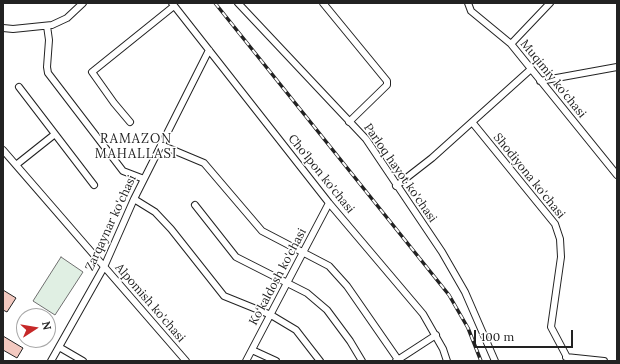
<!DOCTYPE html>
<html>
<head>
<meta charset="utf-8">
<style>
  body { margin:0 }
  #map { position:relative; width:620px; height:364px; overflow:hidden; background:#fff; font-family:Lora,serif }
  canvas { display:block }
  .frame { position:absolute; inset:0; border:4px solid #222; pointer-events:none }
  .north { position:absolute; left:16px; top:308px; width:40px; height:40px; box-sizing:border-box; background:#fff; border:1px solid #a7a7a7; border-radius:50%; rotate:78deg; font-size:11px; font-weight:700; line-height:16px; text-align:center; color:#222 }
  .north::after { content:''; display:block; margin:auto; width:14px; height:18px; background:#c62828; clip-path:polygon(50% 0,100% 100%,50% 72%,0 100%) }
  .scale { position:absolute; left:474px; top:330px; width:99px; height:18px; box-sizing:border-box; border:2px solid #222; border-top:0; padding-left:5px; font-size:12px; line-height:14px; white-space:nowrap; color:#222; -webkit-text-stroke:3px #fff; paint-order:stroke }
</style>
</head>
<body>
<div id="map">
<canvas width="620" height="364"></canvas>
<div class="frame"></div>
<div class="north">N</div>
<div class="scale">100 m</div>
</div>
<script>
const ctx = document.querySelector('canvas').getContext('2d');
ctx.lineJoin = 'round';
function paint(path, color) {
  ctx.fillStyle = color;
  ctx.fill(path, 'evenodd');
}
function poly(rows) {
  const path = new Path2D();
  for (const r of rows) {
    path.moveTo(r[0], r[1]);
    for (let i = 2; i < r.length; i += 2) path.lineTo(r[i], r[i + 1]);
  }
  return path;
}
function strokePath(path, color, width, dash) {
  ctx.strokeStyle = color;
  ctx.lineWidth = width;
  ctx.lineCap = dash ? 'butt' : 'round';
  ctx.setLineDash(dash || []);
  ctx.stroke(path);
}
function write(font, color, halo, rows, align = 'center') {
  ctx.font = font + ' Lora,serif';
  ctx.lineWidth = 3;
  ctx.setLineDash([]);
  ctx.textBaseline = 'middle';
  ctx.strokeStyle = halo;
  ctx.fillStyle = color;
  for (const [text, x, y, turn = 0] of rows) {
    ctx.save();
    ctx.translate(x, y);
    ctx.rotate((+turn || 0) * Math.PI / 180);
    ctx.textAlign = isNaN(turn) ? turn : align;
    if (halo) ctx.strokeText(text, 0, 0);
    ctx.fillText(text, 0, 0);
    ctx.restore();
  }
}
const green = poly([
  [61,257,83,272,55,315,33,301,61,257]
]);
paint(green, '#e0efe3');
strokePath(green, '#6f6f6f', 1);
const building = poly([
  [3,290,16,298,7,312,3,310,3,290],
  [3,336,23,348,17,358,3,350,3,336]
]);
paint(building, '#f3c9c0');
strokePath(building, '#222', 1);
const street = poly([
  [172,3,329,203,423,314,443,349,447,361],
  [238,3,366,139,442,252,465,292,495,361],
  [323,3,387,81,387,85,349,122],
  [468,3,471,11,511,44,617,175],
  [47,26,49,40,47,67,48,73,123,171,144,179],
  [3,28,13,29,52,25,67,18,83,3],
  [511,44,550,3],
  [540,81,617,67],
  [19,87,94,185],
  [130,122,114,103,92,72,174,6],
  [472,122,555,224,560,239,561,257,551,327,569,361],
  [161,145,204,163,262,231,329,266,347,286,399,361],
  [3,150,186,361],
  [16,165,55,134],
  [396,186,432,158,531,69],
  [134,199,155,212,171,229,224,296,271,315,296,330,320,361],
  [195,205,236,257,307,293,327,310,350,341,362,361],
  [59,347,83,361],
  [252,350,276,361],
  [566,357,604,361],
  [51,361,104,267,134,199,209,50],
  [246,361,329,203],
  [396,361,436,335]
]);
strokePath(street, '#222', 8);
strokePath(street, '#fff', 6);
const rail = poly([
  [215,3,449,295,468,328,481,361]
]);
strokePath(rail, '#222', 3.5);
strokePath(rail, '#fff', 2, [6]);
write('12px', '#222', '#fff', [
  ["Muqimiy ko'chasi",553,79,51],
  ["Parloq hayot ko'chasi",400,173,55],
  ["Cho‘lpon ko'chasi",321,174,51],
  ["Shodiyona ko'chasi",529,176,51],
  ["Zarqaynar ko'chasi",111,223,-65],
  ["Ko‘kaldosh ko'chasi",278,277,-62],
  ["Alpomish ko'chasi",150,303,49]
]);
ctx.letterSpacing = '1px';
write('13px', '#222', '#fff', [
  ["RAMAZON",136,139],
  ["MAHALLASI",136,154]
]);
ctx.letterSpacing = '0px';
</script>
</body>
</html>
